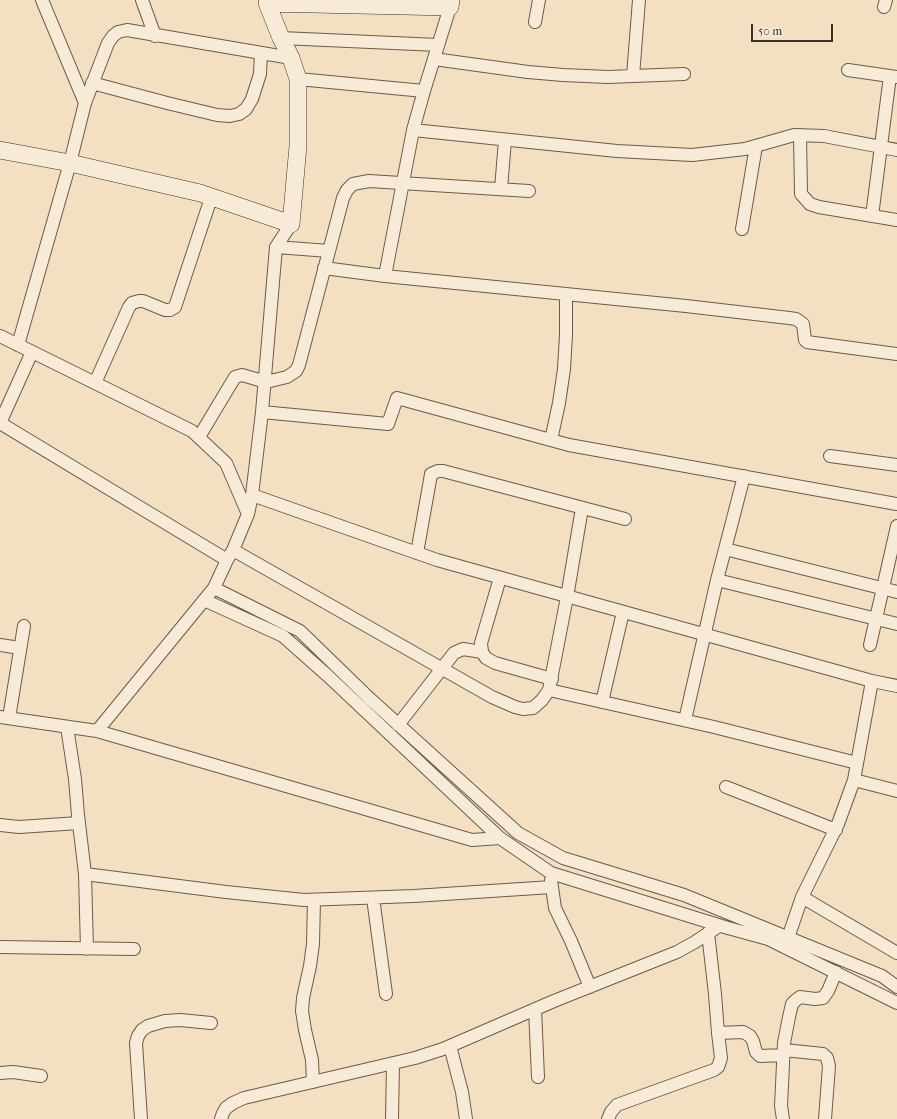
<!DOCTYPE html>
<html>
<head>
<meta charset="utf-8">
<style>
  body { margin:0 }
  #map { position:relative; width:897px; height:1119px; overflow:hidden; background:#f3e0c3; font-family:"IM FELL French Canon",serif }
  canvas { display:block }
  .scale { position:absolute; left:751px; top:24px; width:82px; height:18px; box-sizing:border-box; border:2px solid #3d2f21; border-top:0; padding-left:5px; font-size:12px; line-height:14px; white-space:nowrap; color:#3d2f21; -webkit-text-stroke:3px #f7ebd8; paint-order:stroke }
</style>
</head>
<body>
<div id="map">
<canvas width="897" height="1119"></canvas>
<div class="scale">50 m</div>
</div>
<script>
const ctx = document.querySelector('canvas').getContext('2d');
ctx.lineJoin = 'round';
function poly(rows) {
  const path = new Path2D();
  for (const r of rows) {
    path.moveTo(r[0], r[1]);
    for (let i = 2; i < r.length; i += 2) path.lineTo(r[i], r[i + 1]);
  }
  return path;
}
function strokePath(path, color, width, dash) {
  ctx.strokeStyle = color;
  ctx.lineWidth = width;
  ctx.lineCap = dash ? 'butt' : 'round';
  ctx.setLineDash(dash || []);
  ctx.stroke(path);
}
const minor = poly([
  [42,0,85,103],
  [142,0,155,36],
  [884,7,886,0],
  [535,22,539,0],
  [281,38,438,45],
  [434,59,528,72,563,75,608,77,684,74],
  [848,70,897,77],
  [633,76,639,0],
  [298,79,424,91,450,7],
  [92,83,167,103,217,115,230,116,239,114,246,109,252,99,260,74,261,53],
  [424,91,413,130,385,276,686,306,789,318,796,319,803,324,805,340,807,342,897,354],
  [413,130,617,151,692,155,745,149,794,135,824,136,897,150],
  [800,135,801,194,810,204,819,207,897,220],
  [501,189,505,140],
  [872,216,890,76],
  [742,229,756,146],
  [276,247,329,251],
  [324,268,385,276],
  [0,336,192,431,226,463,248,514],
  [18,345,70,163,85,103,108,43,113,36,118,32,127,30,291,58],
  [95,383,129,307,132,303,139,301,143,301,165,310,170,310,175,307,211,198],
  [262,412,388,424,397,398,569,445,897,504],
  [0,423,227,560],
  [0,423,32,352],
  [199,437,235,377,242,375,266,382,287,377,296,371,299,365,343,198,347,190,353,184,369,181,529,191],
  [551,440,559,403,564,369,566,335,566,295],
  [830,456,897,465],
  [252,495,437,560,872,681,897,686],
  [582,508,567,597,549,690,714,727,857,763],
  [725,549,897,592],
  [233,550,492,697,515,707,523,709,533,708,542,700,549,690],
  [417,553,430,480,431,474,438,471,443,471,625,519],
  [500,578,481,643,482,652,486,658,495,663,552,679],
  [717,580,744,476],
  [214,588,300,631,369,698,518,833,563,858,684,895,882,976,897,987],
  [204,600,283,636,328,676,500,838,551,873,728,928,768,939,897,1003],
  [0,645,20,648],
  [870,645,897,526],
  [872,681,854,780,897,791],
  [602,702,623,612],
  [0,717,97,731,472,840,500,838],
  [9,718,24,626],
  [685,720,717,580,897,624],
  [398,725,454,653,463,649,482,652],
  [67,727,75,779,78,815,85,874,87,949],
  [97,731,214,588,227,560,233,550,248,514,252,495,262,412,276,247,291,224],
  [726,787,836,830],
  [0,825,19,827,79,823],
  [85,874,226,892,304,900,414,896,552,887],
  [551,880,555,908,571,941,590,987],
  [802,897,897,953],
  [373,898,386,994],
  [708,933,715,994,718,1033,743,1032,750,1036,753,1041,756,1052,760,1056,784,1055],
  [788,938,802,897,838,824,854,780],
  [0,947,134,949],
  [535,1009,538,1077],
  [450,1046,462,1092,466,1119],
  [784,1050,823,1054,827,1058,829,1066,825,1119],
  [0,1073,13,1072,41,1076],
  [313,1082,312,1060,305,1030,302,1011,303,998,310,966,313,944,314,900],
  [141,1119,136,1043,138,1036,142,1030,148,1026,165,1021,180,1020,211,1023],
  [221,1119,223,1113,226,1108,233,1103,244,1098,415,1058,443,1049,554,1001,677,952,695,942,719,926],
  [392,1119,393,1063],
  [608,1119,611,1112,617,1105,714,1070,718,1067,721,1058,718,1033],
  [783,1119,781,1106,784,1043,789,1017,792,1004,796,1000,800,997,815,999,823,998,828,991,836,972]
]);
const secondary = poly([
  [0,150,70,163,200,193,291,224,298,146,298,79,291,58,281,38,267,3,450,7,451,0]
]);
strokePath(minor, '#6a5b4a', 14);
strokePath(secondary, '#3d2f21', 18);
strokePath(minor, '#f7ebd8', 12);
strokePath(secondary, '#f7ebd8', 17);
</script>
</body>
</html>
